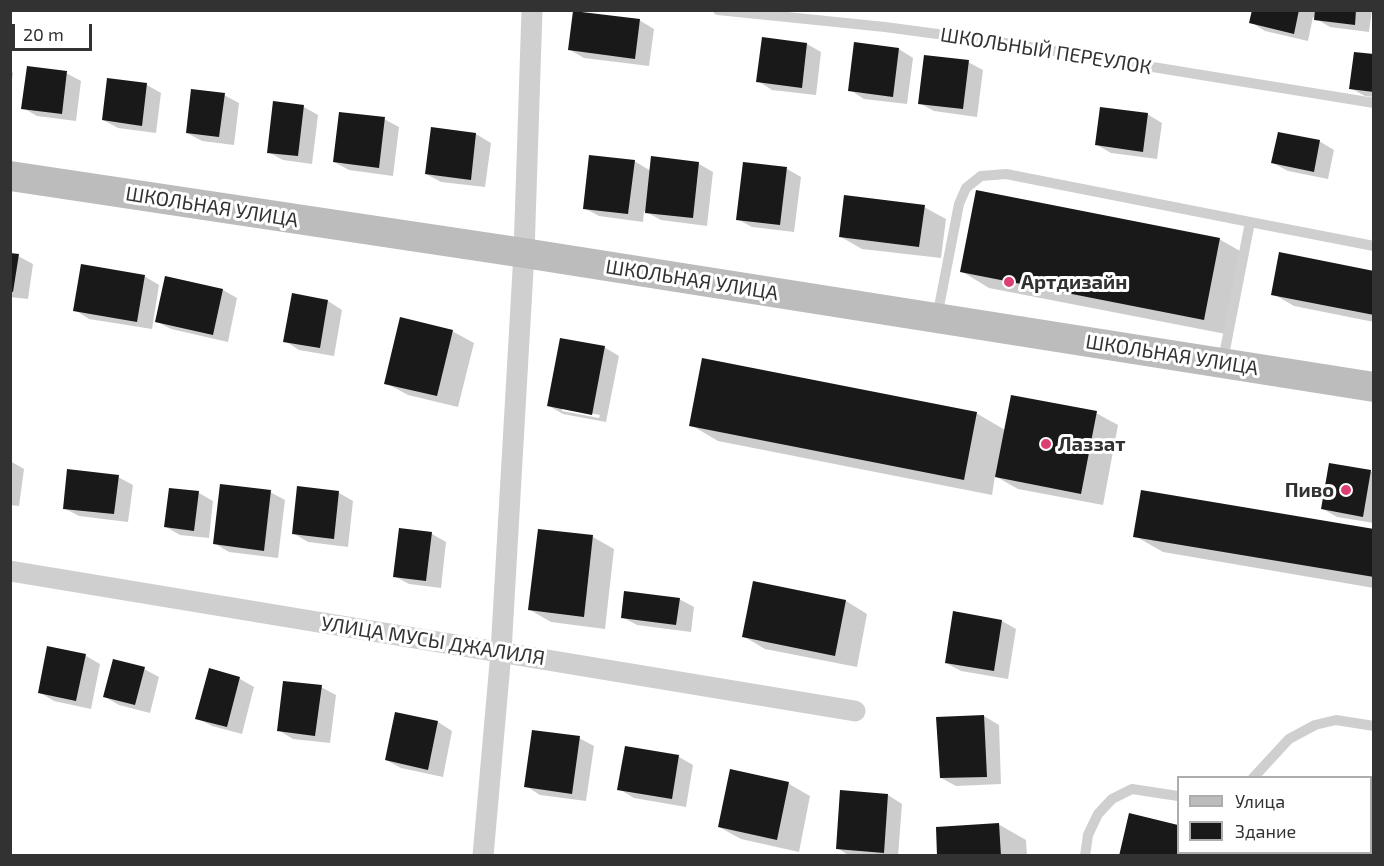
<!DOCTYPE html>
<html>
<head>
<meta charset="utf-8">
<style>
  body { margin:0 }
  #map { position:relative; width:1384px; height:866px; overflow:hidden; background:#fff; font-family:"Exo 2",sans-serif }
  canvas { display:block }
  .frame { position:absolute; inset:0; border:12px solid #323232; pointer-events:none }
  .legend { position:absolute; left:1177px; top:776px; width:195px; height:78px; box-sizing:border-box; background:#fff; border:2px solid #adadad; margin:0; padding:8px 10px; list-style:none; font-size:18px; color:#323232 }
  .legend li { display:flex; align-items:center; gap:12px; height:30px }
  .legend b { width:30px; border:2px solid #adadad }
  .scale { position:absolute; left:12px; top:24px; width:80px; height:27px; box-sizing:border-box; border:3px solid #323232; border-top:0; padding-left:8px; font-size:18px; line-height:21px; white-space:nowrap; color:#323232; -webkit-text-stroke:4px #fff; paint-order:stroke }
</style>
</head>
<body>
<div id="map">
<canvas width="1384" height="866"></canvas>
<div class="frame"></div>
<ul class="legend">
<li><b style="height:8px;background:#bcbcbc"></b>Улица</li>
<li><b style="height:16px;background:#191919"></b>Здание</li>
</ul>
<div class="scale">20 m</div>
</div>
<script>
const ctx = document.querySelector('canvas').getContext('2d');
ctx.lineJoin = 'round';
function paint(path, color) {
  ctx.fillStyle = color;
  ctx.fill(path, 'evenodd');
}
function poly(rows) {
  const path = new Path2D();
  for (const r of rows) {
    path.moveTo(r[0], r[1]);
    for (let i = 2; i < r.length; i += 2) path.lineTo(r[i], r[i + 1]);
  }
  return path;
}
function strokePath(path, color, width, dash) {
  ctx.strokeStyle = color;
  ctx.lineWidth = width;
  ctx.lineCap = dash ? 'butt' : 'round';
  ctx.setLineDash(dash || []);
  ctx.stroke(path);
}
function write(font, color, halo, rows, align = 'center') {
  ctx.font = font + ' "Exo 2",sans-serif';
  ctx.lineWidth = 6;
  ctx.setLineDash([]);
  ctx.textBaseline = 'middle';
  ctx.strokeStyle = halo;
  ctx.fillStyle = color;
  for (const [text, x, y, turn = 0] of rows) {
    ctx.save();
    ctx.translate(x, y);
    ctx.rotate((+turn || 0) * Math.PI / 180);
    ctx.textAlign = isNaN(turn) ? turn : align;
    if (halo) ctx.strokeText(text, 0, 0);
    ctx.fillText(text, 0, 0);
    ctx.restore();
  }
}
paint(poly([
  [1254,10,1372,10,1369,32,1330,27,1313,17,1308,41,1265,31,1251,22],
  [639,20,654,29,649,66,584,58,570,50],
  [807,44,821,52,816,95,772,90,758,81],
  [899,49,913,58,907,104,864,99,850,90],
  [1374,56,1374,97,1365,96,1350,88],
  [968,62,983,70,977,117,934,111,919,103],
  [10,71,13,73,10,94],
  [66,73,81,81,76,121,37,116,23,108],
  [108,80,147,85,161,93,156,133,118,128,103,120],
  [224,95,239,103,234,145,202,141,187,133],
  [304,107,318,115,312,164,283,160,268,152],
  [1147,114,1162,123,1157,159,1111,153,1097,145],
  [384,119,399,127,393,176,349,170,334,162],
  [432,129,476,134,491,143,485,187,441,182,426,174],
  [1319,141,1334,150,1328,179,1288,171,1273,163],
  [634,161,651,171,699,164,713,172,707,226,661,220,644,211,643,222,599,216,584,208],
  [787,169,801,177,794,232,752,227,737,219],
  [924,207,946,219,941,258,862,249,841,237],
  [1219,239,1247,255,1231,335,989,288,961,271],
  [10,254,18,256,33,264,28,299,10,297],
  [1374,272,1374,322,1294,306,1273,294],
  [144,276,159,285,152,329,89,319,75,310],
  [166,278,223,290,237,298,228,342,171,329,156,321],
  [328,301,342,310,334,356,299,350,285,341],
  [452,331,474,343,458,407,408,395,386,383],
  [604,347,619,356,606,422,563,414,549,406],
  [562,408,600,415,599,418,562,411],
  [976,413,1005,430,1096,413,1118,425,1103,505,1018,489,995,476,992,495,718,441,691,425],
  [10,461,24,469,19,506,10,505],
  [1370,471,1374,473,1374,523,1337,517,1323,509],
  [118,477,133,485,128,522,79,516,64,508],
  [298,488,339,493,353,501,348,547,308,542,293,533],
  [270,492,285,500,278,558,229,552,214,543],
  [199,493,213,501,209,538,180,535,166,527],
  [400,530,432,534,446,542,441,588,409,584,394,576],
  [539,530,593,537,614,549,605,629,551,622,530,610],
  [1374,531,1374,588,1163,552,1135,536],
  [679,599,694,607,691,632,637,625,622,617],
  [846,601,867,614,857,667,765,649,743,636],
  [1002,621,1016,629,1008,679,961,671,946,663],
  [48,648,86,656,100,664,91,709,54,701,39,692],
  [144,669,159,677,150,713,119,705,105,697],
  [210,670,240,679,254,687,242,734,212,726,197,718],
  [321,687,336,695,330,743,293,739,278,730],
  [396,713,438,722,452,731,443,777,401,768,386,760],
  [984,716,999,725,1001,784,956,786,941,778],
  [579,738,594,746,586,801,540,795,526,786],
  [626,748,679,757,693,765,686,807,634,798,619,789],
  [731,771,789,784,810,796,799,852,741,839,719,827],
  [888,795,902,804,898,856,850,856,837,848],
  [998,824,1026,840,1027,856,939,856]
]), '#0003');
paint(poly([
  [1252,10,1299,10,1294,34,1249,23],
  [1315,10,1356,10,1355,25,1314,20],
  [573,11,640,19,635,59,568,50],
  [762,37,807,43,802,88,756,82],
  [854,42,899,48,893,97,848,91],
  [1354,52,1374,54,1374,92,1349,89],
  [924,55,969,60,963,109,918,104],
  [27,66,67,71,62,114,21,109],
  [107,78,147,83,142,126,102,120],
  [191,89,225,93,219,137,186,133],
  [273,101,304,105,298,156,267,153],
  [1100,107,1148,113,1143,152,1095,145],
  [339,112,385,117,379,168,333,162],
  [431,127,476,133,471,180,425,174],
  [1278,132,1320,140,1314,172,1271,163],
  [589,155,635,160,628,214,583,209],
  [651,156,699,162,693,218,645,213],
  [743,162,787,167,780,225,736,220],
  [976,190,1220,238,1204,320,960,272],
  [844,195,925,205,919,247,839,237],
  [1279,252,1374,271,1374,315,1271,295],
  [10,253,19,254,13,292,10,291],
  [81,264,145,275,137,322,73,311],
  [165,276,223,289,213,335,155,322],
  [292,293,328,300,320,348,283,342],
  [400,317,453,330,437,396,384,384],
  [560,338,605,346,592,415,547,406],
  [702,358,977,412,964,480,689,426],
  [1011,395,1097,411,1081,494,995,477],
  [1329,463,1371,470,1363,517,1321,509],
  [67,469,119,475,114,514,63,509],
  [220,484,271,490,264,551,213,544],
  [297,486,339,491,334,539,292,534],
  [169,488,199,491,194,531,164,527],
  [1141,490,1374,529,1374,577,1133,537],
  [399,528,432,532,426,581,393,577],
  [538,529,593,535,584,617,528,610],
  [753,581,846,600,835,656,742,637],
  [624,591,680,598,676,625,621,618],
  [953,611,1002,620,994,671,945,663],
  [47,646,86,654,76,701,38,693],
  [113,659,145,667,135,705,103,697],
  [209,668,240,677,227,727,195,719],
  [283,681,322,685,315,736,277,731],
  [395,712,438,721,428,770,385,760],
  [984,715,987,777,940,778,936,717],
  [532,730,580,736,572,794,524,787],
  [625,746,679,755,672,799,617,790],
  [730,769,789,782,777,840,718,827],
  [840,790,888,794,884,853,836,849],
  [1129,813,1178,825,1178,852,1289,852,1298,856,1119,856],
  [999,823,1001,856,937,856,936,827]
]), '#191919');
strokePath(poly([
  [718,10,885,27,1005,43,1374,103],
  [1250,222,1374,246],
  [937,317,959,204,966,188,981,176,1006,174,1250,222,1223,360],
  [1253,778,1289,739,1315,725,1336,720,1374,726],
  [1085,856,1088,835,1098,814,1112,799,1132,789,1178,796]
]), '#cfcfcf', 10);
strokePath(poly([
  [10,571,855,711],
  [483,856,501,652,524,253,532,10]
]), '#cfcfcf', 21);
strokePath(poly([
  [10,176,524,253,1374,387]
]), '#bcbcbc', 30);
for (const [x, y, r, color] of [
  [1009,282,6,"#dc4073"],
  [1046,444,6,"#dc4073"],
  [1346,490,6,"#dc4073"]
]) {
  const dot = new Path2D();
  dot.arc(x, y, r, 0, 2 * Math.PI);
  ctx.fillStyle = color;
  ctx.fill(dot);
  strokePath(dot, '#fff', 2);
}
write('20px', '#323232', '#fff', [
  ["ШКОЛЬНЫЙ ПЕРЕУЛОК",1046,51,9],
  ["ШКОЛЬНАЯ УЛИЦА",212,207,9],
  ["ШКОЛЬНАЯ УЛИЦА",692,280,9],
  ["ШКОЛЬНАЯ УЛИЦА",1172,355,9],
  ["УЛИЦА МУСЫ ДЖАЛИЛЯ",433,641,9]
]);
write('bold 20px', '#323232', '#fff', [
  ["Артдизайн",1021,282],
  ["Лаззат",1058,444],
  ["Пиво",1334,490,"right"]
], 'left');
</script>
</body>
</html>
